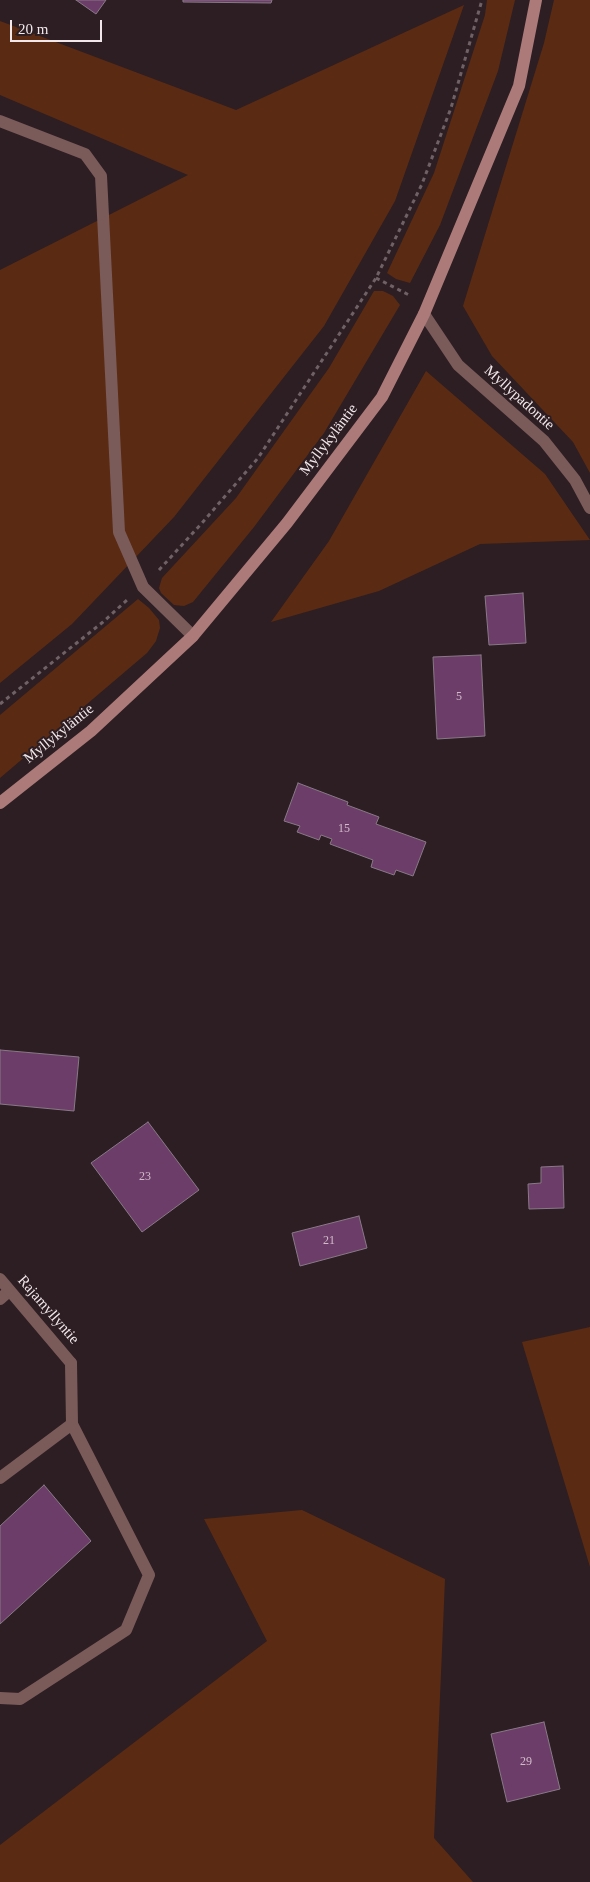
<!DOCTYPE html>
<html>
<head>
<meta charset="utf-8">
<style>
  body { margin:0 }
  #map { position:relative; width:590px; height:1882px; overflow:hidden; background:#2d1e23; font-family:"Times New Roman",serif }
  canvas { display:block }
  .scale { position:absolute; left:10px; top:20px; width:92px; height:22px; box-sizing:border-box; border:2px solid #f2e7eb; border-top:0; padding-left:6px; font-size:15px; line-height:18px; white-space:nowrap; color:#f2e7eb; -webkit-text-stroke:4px #2d1e23; paint-order:stroke }
</style>
</head>
<body>
<div id="map">
<canvas width="590" height="1882"></canvas>
<div class="scale">20 m</div>
</div>
<script>
const ctx = document.querySelector('canvas').getContext('2d');
ctx.lineJoin = 'round';
function paint(path, color) {
  ctx.fillStyle = color;
  ctx.fill(path, 'evenodd');
}
function poly(rows) {
  const path = new Path2D();
  for (const r of rows) {
    path.moveTo(r[0], r[1]);
    for (let i = 2; i < r.length; i += 2) path.lineTo(r[i], r[i + 1]);
  }
  return path;
}
function strokePath(path, color, width, dash) {
  ctx.strokeStyle = color;
  ctx.lineWidth = width;
  ctx.lineCap = dash ? 'butt' : 'round';
  ctx.setLineDash(dash || []);
  ctx.stroke(path);
}
function write(font, color, halo, rows, align = 'center') {
  ctx.font = font + ' "Times New Roman",serif';
  ctx.lineWidth = 4;
  ctx.setLineDash([]);
  ctx.textBaseline = 'middle';
  ctx.strokeStyle = halo;
  ctx.fillStyle = color;
  for (const [text, x, y, turn = 0] of rows) {
    ctx.save();
    ctx.translate(x, y);
    ctx.rotate((+turn || 0) * Math.PI / 180);
    ctx.textAlign = isNaN(turn) ? turn : align;
    if (halo) ctx.strokeText(text, 0, 0);
    ctx.fillText(text, 0, 0);
    ctx.restore();
  }
}
paint(poly([
  [487,0,515,0,498,71,440,225,410,283,396,279,387,273,434,173,485,15],
  [554,0,590,0,590,473,573,442,492,356,463,306,544,43],
  [464,5,395,201,324,326,174,517,72,624,0,683,0,270,188,175,0,95,0,21,236,110],
  [374,291,383,291,393,296,400,305,324,433,254,527,193,602,184,606,174,605,161,593,159,588,162,578,236,498,329,368],
  [426,371,545,474,590,540,480,544,379,591,271,622,329,541],
  [138,599,149,608,159,620,160,628,156,641,147,653,0,778,0,715],
  [590,1327,590,1567,522,1342],
  [302,1510,445,1579,434,1838,473,1882,0,1882,0,1845,267,1641,204,1519]
]), '#5a2b12');
const building = poly([
  [76,0,106,0,96,14,76,0],
  [183,0,272,0,271,3,183,2,183,0],
  [523,593,526,643,489,645,485,596,523,593],
  [481,655,485,736,437,739,433,657,481,655],
  [298,783,348,802,347,805,379,817,376,824,426,842,413,876,396,870,394,875,371,867,373,860,330,844,332,839,321,835,319,840,297,832,300,826,284,821,298,783],
  [0,1050,79,1057,74,1111,0,1104,0,1050],
  [148,1122,199,1190,142,1232,91,1163,148,1122],
  [563,1166,564,1208,529,1209,528,1184,541,1183,541,1167,563,1166],
  [359,1216,367,1248,300,1266,292,1233,359,1216],
  [44,1485,91,1541,0,1624,0,1526,44,1485],
  [544,1722,560,1789,507,1802,491,1734,544,1722]
]);
paint(building, '#6d3d69');
strokePath(building, '#887a86', 1);
strokePath(poly([
  [376,278,409,295],
  [159,570,202,523,258,458,376,278,422,184,451,108,482,0],
  [0,704,103,622,127,600]
]), '#6f6166', 3, [4, 4]);
strokePath(poly([
  [0,121,85,154,101,176,119,532,143,587,193,636],
  [0,1299,9,1291],
  [0,1478,72,1424],
  [0,1698,20,1699,126,1630,149,1575,72,1424,71,1363]
]), '#7a5b5a', 12);
strokePath(poly([
  [424,314,458,365,544,441,575,480,590,508],
  [0,1279,71,1363]
]), '#7a5b5a', 12);
strokePath(poly([
  [0,803,91,731,193,636,287,523,382,397,424,314,519,86,536,0]
]), '#ac7b79', 12);
write('12px', '#d1bcca', null, [
  ["5",459,697],
  ["15",344,829],
  ["23",145,1177],
  ["21",329,1241],
  ["29",526,1762]
]);
write('15px', '#f2e7eb', '#2d1e23', [
  ["Myllypadontie",519,398,42],
  ["Myllykyläntie",329,440,-53],
  ["Myllykyläntie",59,734,-39],
  ["Rajamyllyntie",48,1310,49]
]);
</script>
</body>
</html>
